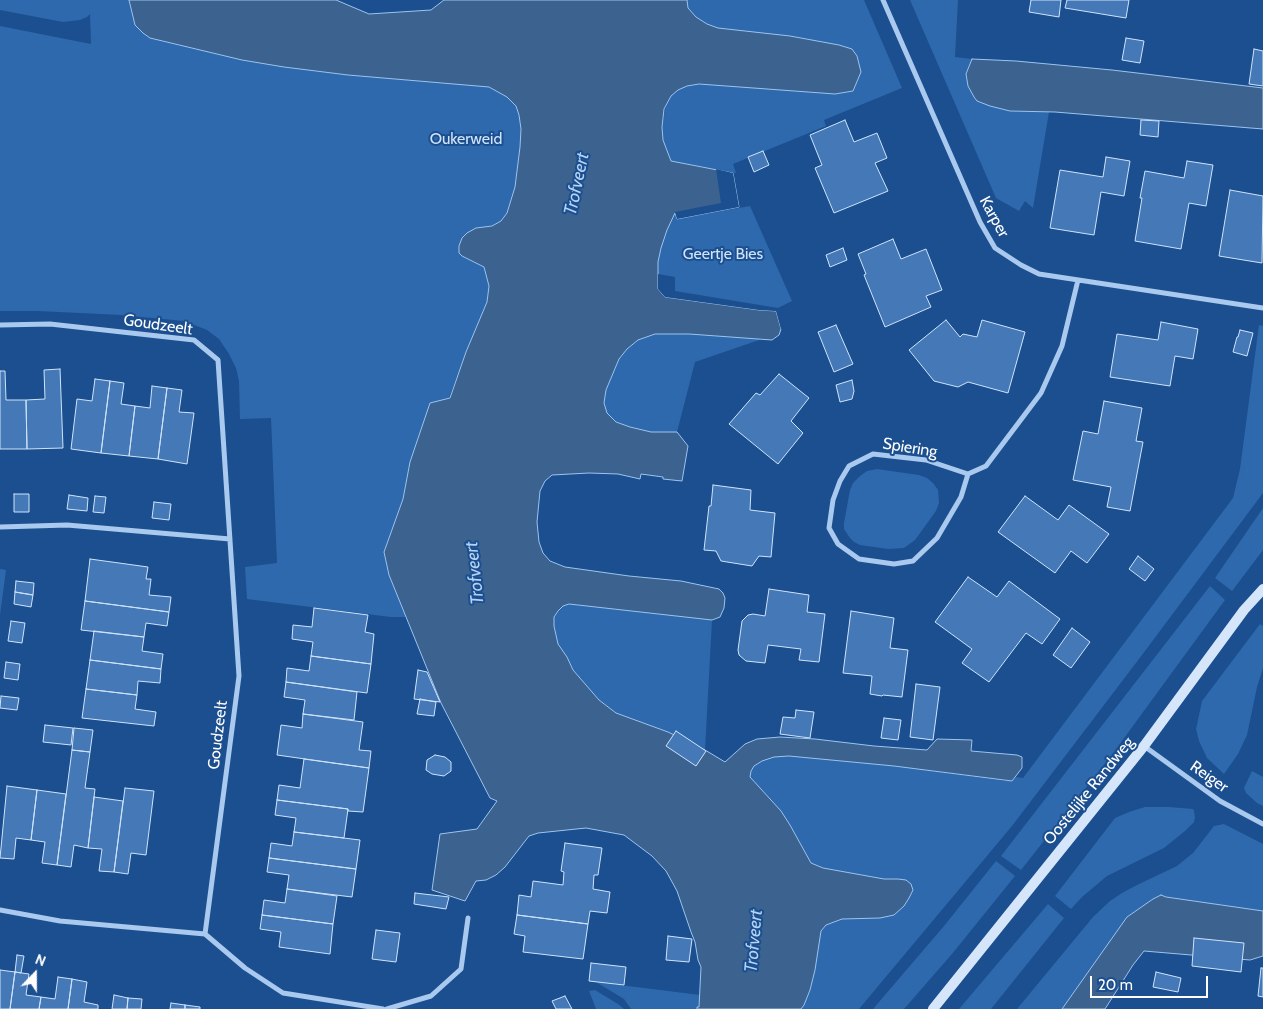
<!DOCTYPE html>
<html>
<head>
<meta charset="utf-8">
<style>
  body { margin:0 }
  #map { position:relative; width:1263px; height:1009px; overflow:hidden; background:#1b4f8f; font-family:Cabin,sans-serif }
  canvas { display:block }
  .north { position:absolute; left:10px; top:949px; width:50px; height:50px; -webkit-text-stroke:4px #1b4f8f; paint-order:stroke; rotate:22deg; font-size:14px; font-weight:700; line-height:20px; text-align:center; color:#fff }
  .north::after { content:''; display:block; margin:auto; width:18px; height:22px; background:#fff; clip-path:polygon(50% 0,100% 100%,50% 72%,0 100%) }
  .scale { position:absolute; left:1090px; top:976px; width:118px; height:22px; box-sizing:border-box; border:2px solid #fff; border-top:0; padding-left:6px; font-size:15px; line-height:18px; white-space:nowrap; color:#fff; -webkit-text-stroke:4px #1b4f8f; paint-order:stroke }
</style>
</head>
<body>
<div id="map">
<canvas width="1263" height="1009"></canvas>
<div class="north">N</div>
<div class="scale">20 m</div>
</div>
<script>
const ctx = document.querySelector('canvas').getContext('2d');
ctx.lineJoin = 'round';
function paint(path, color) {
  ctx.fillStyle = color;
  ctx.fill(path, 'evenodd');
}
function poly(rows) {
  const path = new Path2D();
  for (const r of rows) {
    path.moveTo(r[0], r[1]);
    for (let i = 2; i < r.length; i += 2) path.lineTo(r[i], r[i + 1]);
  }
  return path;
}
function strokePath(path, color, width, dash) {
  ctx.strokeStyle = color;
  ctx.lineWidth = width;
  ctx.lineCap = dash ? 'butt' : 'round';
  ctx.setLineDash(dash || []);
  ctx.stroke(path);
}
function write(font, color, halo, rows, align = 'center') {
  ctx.font = font + ' Cabin,sans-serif';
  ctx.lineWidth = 4;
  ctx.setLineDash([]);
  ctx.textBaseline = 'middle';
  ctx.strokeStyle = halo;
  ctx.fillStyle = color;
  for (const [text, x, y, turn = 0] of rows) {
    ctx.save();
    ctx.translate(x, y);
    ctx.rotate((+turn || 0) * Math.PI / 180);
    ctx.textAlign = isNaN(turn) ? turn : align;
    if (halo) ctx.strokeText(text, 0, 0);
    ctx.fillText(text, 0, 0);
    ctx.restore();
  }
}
paint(poly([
  [0,0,129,0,135,25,143,33,150,38,242,60,284,67,348,75,489,87,507,97,516,106,519,115,521,129,520,147,515,187,507,213,501,221,492,226,476,228,462,256,484,267,489,286,487,302,466,352,449,398,410,462,403,499,384,552,389,575,407,617,391,617,247,599,245,567,277,563,271,418,240,419,239,381,236,368,229,354,219,339,207,330,184,321,121,315,38,311,0,311,0,26,91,44,90,14,87,17,80,20,63,22,0,10],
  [687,0,864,0,902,88,824,120,826,126,733,164,736,173,671,161,663,140,662,127,665,109,671,96,677,90,687,86,700,84,835,94,853,91,861,72,857,56,852,49,839,45,790,36,718,28,707,24,696,17,688,8],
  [910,0,958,0,955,57,972,59,966,74,1010,111,1049,112,1033,208,1025,201,1019,211,996,198],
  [750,206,792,301,778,308,675,291,675,277,658,274,658,262,661,247,667,229,675,212,677,219],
  [1259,325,1263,326,1263,493,1142,655,1012,826,859,1009,801,1009,804,1005,810,990,815,970,821,931,826,925,842,919,880,918,898,879,884,879,823,868,811,863,790,825,781,811,750,777,751,771,754,766,761,761,774,757,789,756,894,766,1006,781,1012,781,1016,777,1023,778,1233,498,1240,469],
  [655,334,689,334,762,339,695,362,677,432,651,432,630,427,616,422,607,413,604,403,606,390,619,359,627,349,638,340],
  [877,469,919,475,927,478,933,483,938,490,939,503,936,511,915,540,904,548,888,549,860,545,854,542,850,538,844,529,844,523,850,490,853,483,860,476,867,471],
  [1263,508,1263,550,1232,591,1215,578],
  [0,569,6,570,0,615],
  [1210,586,1225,600,1111,756,1021,870,1001,856],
  [569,604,712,620,705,750,668,732,616,713,599,700,573,670,567,657,558,644,554,626,554,617,563,606],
  [1260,624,1263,626,1263,668,1257,687,1247,735,1238,754,1224,774,1207,758,1199,741,1196,729,1202,701],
  [1252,771,1263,777,1263,806,1257,803,1246,793,1244,788],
  [1145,807,1169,807,1193,809,1194,811,1195,817,1194,822,1185,831,1164,848,1107,876,1082,897,1071,909,1055,896,1115,818,1129,812],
  [1224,824,1263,844,1263,911,1166,897,1161,895,1101,955,1062,1009,1017,1009,1093,917,1110,901,1122,893,1137,885,1177,866,1193,853,1214,826],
  [996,861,1015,876,952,954,904,1009,873,1009,944,926],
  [1048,904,1064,918,991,1009,959,1009],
  [596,982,700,995,699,1007,697,1007,697,1009,631,1009,624,999],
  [595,990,618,1004,624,1009,596,1009,589,991]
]), '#2e69ad');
const water = poly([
  [129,0,336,0,369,14,431,10,444,0,687,0,688,8,696,17,707,24,718,28,790,36,839,45,852,49,857,56,861,72,853,91,835,94,699,84,687,86,678,90,671,96,664,109,662,127,663,140,671,161,733,173,739,207,677,219,675,213,667,230,661,248,658,262,658,289,665,297,759,310,776,311,781,329,779,335,772,340,689,334,655,334,638,340,627,349,619,359,606,390,604,403,607,413,616,422,630,427,651,432,677,432,688,446,682,481,663,479,663,477,641,474,640,479,618,474,589,473,552,475,545,481,540,491,537,522,539,542,543,553,550,561,565,567,629,576,681,581,719,589,723,593,725,598,724,608,720,617,712,620,569,604,563,606,558,611,554,617,554,626,558,644,567,657,573,670,599,700,616,713,668,732,705,750,725,762,745,744,757,739,780,737,815,739,874,746,927,750,937,739,972,740,971,751,1017,755,1022,757,1022,768,1012,781,894,766,789,756,774,757,762,761,754,766,751,771,750,777,781,811,790,825,811,863,823,868,884,879,898,879,906,880,911,884,913,890,909,898,904,906,894,915,880,918,842,919,826,925,821,931,815,970,810,990,804,1005,801,1009,697,1009,697,1007,699,1007,701,967,698,960,695,942,691,932,677,891,666,871,652,856,624,835,586,828,538,833,529,836,505,867,496,875,486,880,476,881,465,901,432,890,440,834,477,829,497,801,490,798,441,703,389,575,384,552,403,499,410,462,430,403,450,398,466,352,487,302,489,286,484,267,462,256,459,253,459,246,462,238,467,233,476,228,492,226,501,221,507,213,515,187,520,147,521,129,519,115,516,106,507,97,489,87,348,75,284,67,242,60,150,38,143,33,135,25,129,0],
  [972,59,1016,61,1112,70,1263,88,1263,129,1055,112,1010,111,990,106,977,101,974,97,968,86,966,74,972,59],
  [1161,895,1166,897,1263,911,1263,956,1250,960,1144,951,1133,965,1105,1009,1062,1009,1127,917,1153,899,1161,895]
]);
paint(water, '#3c6290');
strokePath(water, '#9cc4f0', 1);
paint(poly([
  [716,169,733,173,739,207,677,219,675,212,721,203],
  [658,274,660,275,660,288,666,295,760,307,777,309,778,310,784,328,781,329,776,311,759,310,665,297,658,289]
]), '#1b4f8f');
const building = poly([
  [1031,0,1061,0,1059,17,1029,12,1031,0],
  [1067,0,1129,0,1126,18,1065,8,1067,0],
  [1126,38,1144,41,1140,63,1122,60,1126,38],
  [1254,49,1263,51,1263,86,1249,84,1254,49],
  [845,120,854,142,877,133,887,158,875,163,888,191,834,213,815,168,822,165,810,135,845,120],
  [1141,120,1159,121,1158,137,1140,135,1141,120],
  [763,151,769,165,754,172,748,157,763,151],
  [1106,157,1130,161,1124,196,1101,192,1094,235,1050,228,1060,170,1103,177,1106,157],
  [1187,161,1213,165,1206,206,1189,203,1181,249,1135,241,1142,198,1140,198,1145,171,1184,178,1187,161],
  [1230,190,1263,196,1262,263,1219,256,1230,190],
  [893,239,901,259,926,249,942,290,926,296,931,307,885,327,864,275,866,274,858,254,893,239],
  [843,248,847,260,830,267,826,255,843,248],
  [946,320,960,337,963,334,977,337,982,320,1025,332,1008,393,968,382,958,387,934,381,909,350,946,320],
  [1161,322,1198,329,1193,359,1175,356,1170,386,1110,377,1117,334,1158,340,1161,322],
  [836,325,853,364,834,372,818,332,836,325],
  [1240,330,1253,333,1247,356,1233,352,1237,337,1238,337,1240,330],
  [60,369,63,448,27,449,26,400,45,399,44,370,60,369],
  [0,371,5,371,6,400,26,400,27,449,0,449,0,371],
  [779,374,809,398,791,421,803,433,778,464,729,424,756,393,760,395,779,374],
  [95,379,110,381,101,453,71,449,77,399,92,401,95,379],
  [852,380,854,391,852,399,840,402,836,385,852,380],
  [110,381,124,383,121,404,135,406,129,456,101,453,110,381],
  [152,386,167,388,158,459,129,456,135,406,150,408,152,386],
  [167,388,182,390,179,412,194,413,187,464,158,459,167,388],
  [1104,401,1142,408,1136,441,1143,442,1130,511,1107,507,1111,487,1073,480,1083,431,1098,434,1104,401],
  [713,485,751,490,750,510,775,513,771,557,759,556,752,566,721,561,716,551,704,550,709,506,711,506,713,485],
  [14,494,29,494,29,512,14,512,14,494],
  [69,495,88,498,87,511,67,509,69,495],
  [95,496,106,497,104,513,93,512,95,496],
  [1025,496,1058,520,1069,505,1109,534,1087,563,1071,551,1055,573,998,532,1025,496],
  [154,502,171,504,169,520,152,518,154,502],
  [1138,556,1154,569,1145,581,1129,569,1138,556],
  [90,559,148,567,146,579,151,579,149,595,171,597,169,612,85,601,90,559],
  [968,577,997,597,1009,581,1060,619,1042,644,1026,633,989,682,962,663,972,649,935,622,968,577],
  [16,581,34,583,33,595,15,592,16,581],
  [769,589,809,595,807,612,825,614,819,662,799,660,801,649,768,645,765,663,746,661,739,655,738,650,742,621,748,615,753,614,765,616,769,589],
  [15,592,33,595,31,607,14,604,15,592],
  [85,601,169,612,167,626,146,623,144,637,81,630,85,601],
  [314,608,368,615,365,632,374,634,371,664,311,656,313,642,292,639,293,625,312,627,314,608],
  [851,611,894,618,890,648,908,650,902,697,883,695,882,696,870,694,872,676,843,673,851,611],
  [11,621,25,623,22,643,8,641,11,621],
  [1072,628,1090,642,1071,668,1053,655,1072,628],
  [94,631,144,637,142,651,163,654,161,669,90,660,94,631],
  [311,656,371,664,367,693,286,682,287,668,309,671,311,656],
  [90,660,161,669,160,683,138,681,137,695,86,689,90,660],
  [6,662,20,664,18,680,4,678,6,662],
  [418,670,427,672,440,702,414,699,418,670],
  [286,682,357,692,354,720,303,714,305,700,284,697,286,682],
  [916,684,940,687,933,740,910,737,916,684],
  [86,689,137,695,135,709,156,712,154,726,82,718,86,689],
  [1,696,19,698,17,710,0,708,1,696],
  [420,699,436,702,434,716,417,714,420,699],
  [796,710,814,712,810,738,780,734,783,717,795,718,796,710],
  [303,714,363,722,359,750,371,751,369,768,277,755,281,725,302,728,303,714],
  [884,718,901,720,898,740,881,738,884,718],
  [45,725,73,728,71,745,43,742,45,725],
  [74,728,93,730,90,752,72,750,74,728],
  [676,731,706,751,696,766,666,746,676,731],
  [72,750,90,752,85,788,95,789,88,848,74,845,71,867,57,865,72,750],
  [435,755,445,757,451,762,451,771,444,776,432,774,426,770,427,760,435,755],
  [304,759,369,768,363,812,348,811,348,809,277,800,279,785,300,788,304,759],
  [7,786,37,790,31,840,16,838,14,859,0,858,7,786],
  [125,788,154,791,146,855,131,853,128,874,114,872,125,788],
  [37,790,66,794,57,865,42,863,45,842,31,840,37,790],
  [94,797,123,801,114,872,99,871,102,849,88,848,94,797],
  [277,800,348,809,344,838,294,832,296,818,275,815,277,800],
  [294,832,360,840,356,869,269,858,271,843,292,846,294,832],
  [565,843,602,848,598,875,594,875,593,889,610,892,607,913,590,911,588,924,517,915,519,895,531,897,533,881,563,885,564,872,561,871,565,843],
  [269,858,356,869,352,897,287,889,289,875,267,872,269,858],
  [287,889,337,896,333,924,262,915,264,900,285,903,287,889],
  [415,893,449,897,446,909,414,904,415,893],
  [262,915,333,924,330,954,279,947,281,932,260,929,262,915],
  [517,915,588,924,583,959,523,952,525,936,514,934,517,915],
  [376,930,400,933,396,962,372,959,376,930],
  [668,936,692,939,689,962,666,960,668,936],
  [1194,938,1244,943,1241,972,1192,966,1194,938],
  [17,955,24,956,21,973,15,972,17,955],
  [591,963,626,967,624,985,589,981,591,963],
  [1261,968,1263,968,1263,997,1258,996,1261,968],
  [0,970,15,972,10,1009,0,1009,0,970],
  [15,972,29,974,26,995,41,997,39,1009,10,1009,15,972],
  [1156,972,1181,978,1178,992,1153,987,1156,972],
  [58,977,72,979,68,1009,39,1009,41,997,55,999,58,977],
  [72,979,87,982,84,1002,98,1005,98,1009,68,1009,72,979],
  [114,995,128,998,127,1009,112,1009,114,995],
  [565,996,572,1009,556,1009,552,1001,565,996],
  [128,998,142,999,141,1009,127,1009,128,998],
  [171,1003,185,1005,185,1009,170,1009,171,1003],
  [185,1005,200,1007,200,1009,185,1009,185,1005]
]);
paint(building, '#4478b7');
strokePath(building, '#cfe3fa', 1);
strokePath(poly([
  [883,0,980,222,995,248,1021,265,1039,274,1263,308],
  [0,325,50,324,194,340,218,360,239,676,205,934],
  [968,474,961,497,937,538,913,561,894,564,859,559,838,544,829,528,833,500,840,481,849,466,873,454,926,460,968,474,986,466,1041,393,1062,346,1078,280],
  [0,527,67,525,230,539],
  [1144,746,1220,801,1263,824],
  [0,910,60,921,205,934,245,968,283,993,383,1009],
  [387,1009,431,996,461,969,468,918]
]), '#a9c9ee', 5);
strokePath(poly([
  [933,1009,1144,746,1244,610,1263,589]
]), '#d6e6fa', 10);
write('16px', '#cfe3fa', '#1b4f8f', [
  ["Oukerweid",466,139],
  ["Geertje Bies",723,254]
]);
write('16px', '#fff', '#1b4f8f', [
  ["Karper",994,217,61],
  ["Goudzeelt",158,325,8],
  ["Spiering",910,448,9],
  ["Goudzeelt",218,735,-83],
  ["Reiger",1209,777,35],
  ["Oostelijke Randweg",1089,791,-51]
]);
write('italic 18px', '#b5d3f5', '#1b4f8f', [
  ["Trofveert",577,184,-78],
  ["Trofveert",475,573,-96],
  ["Trofveert",754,941,-85]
]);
</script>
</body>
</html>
